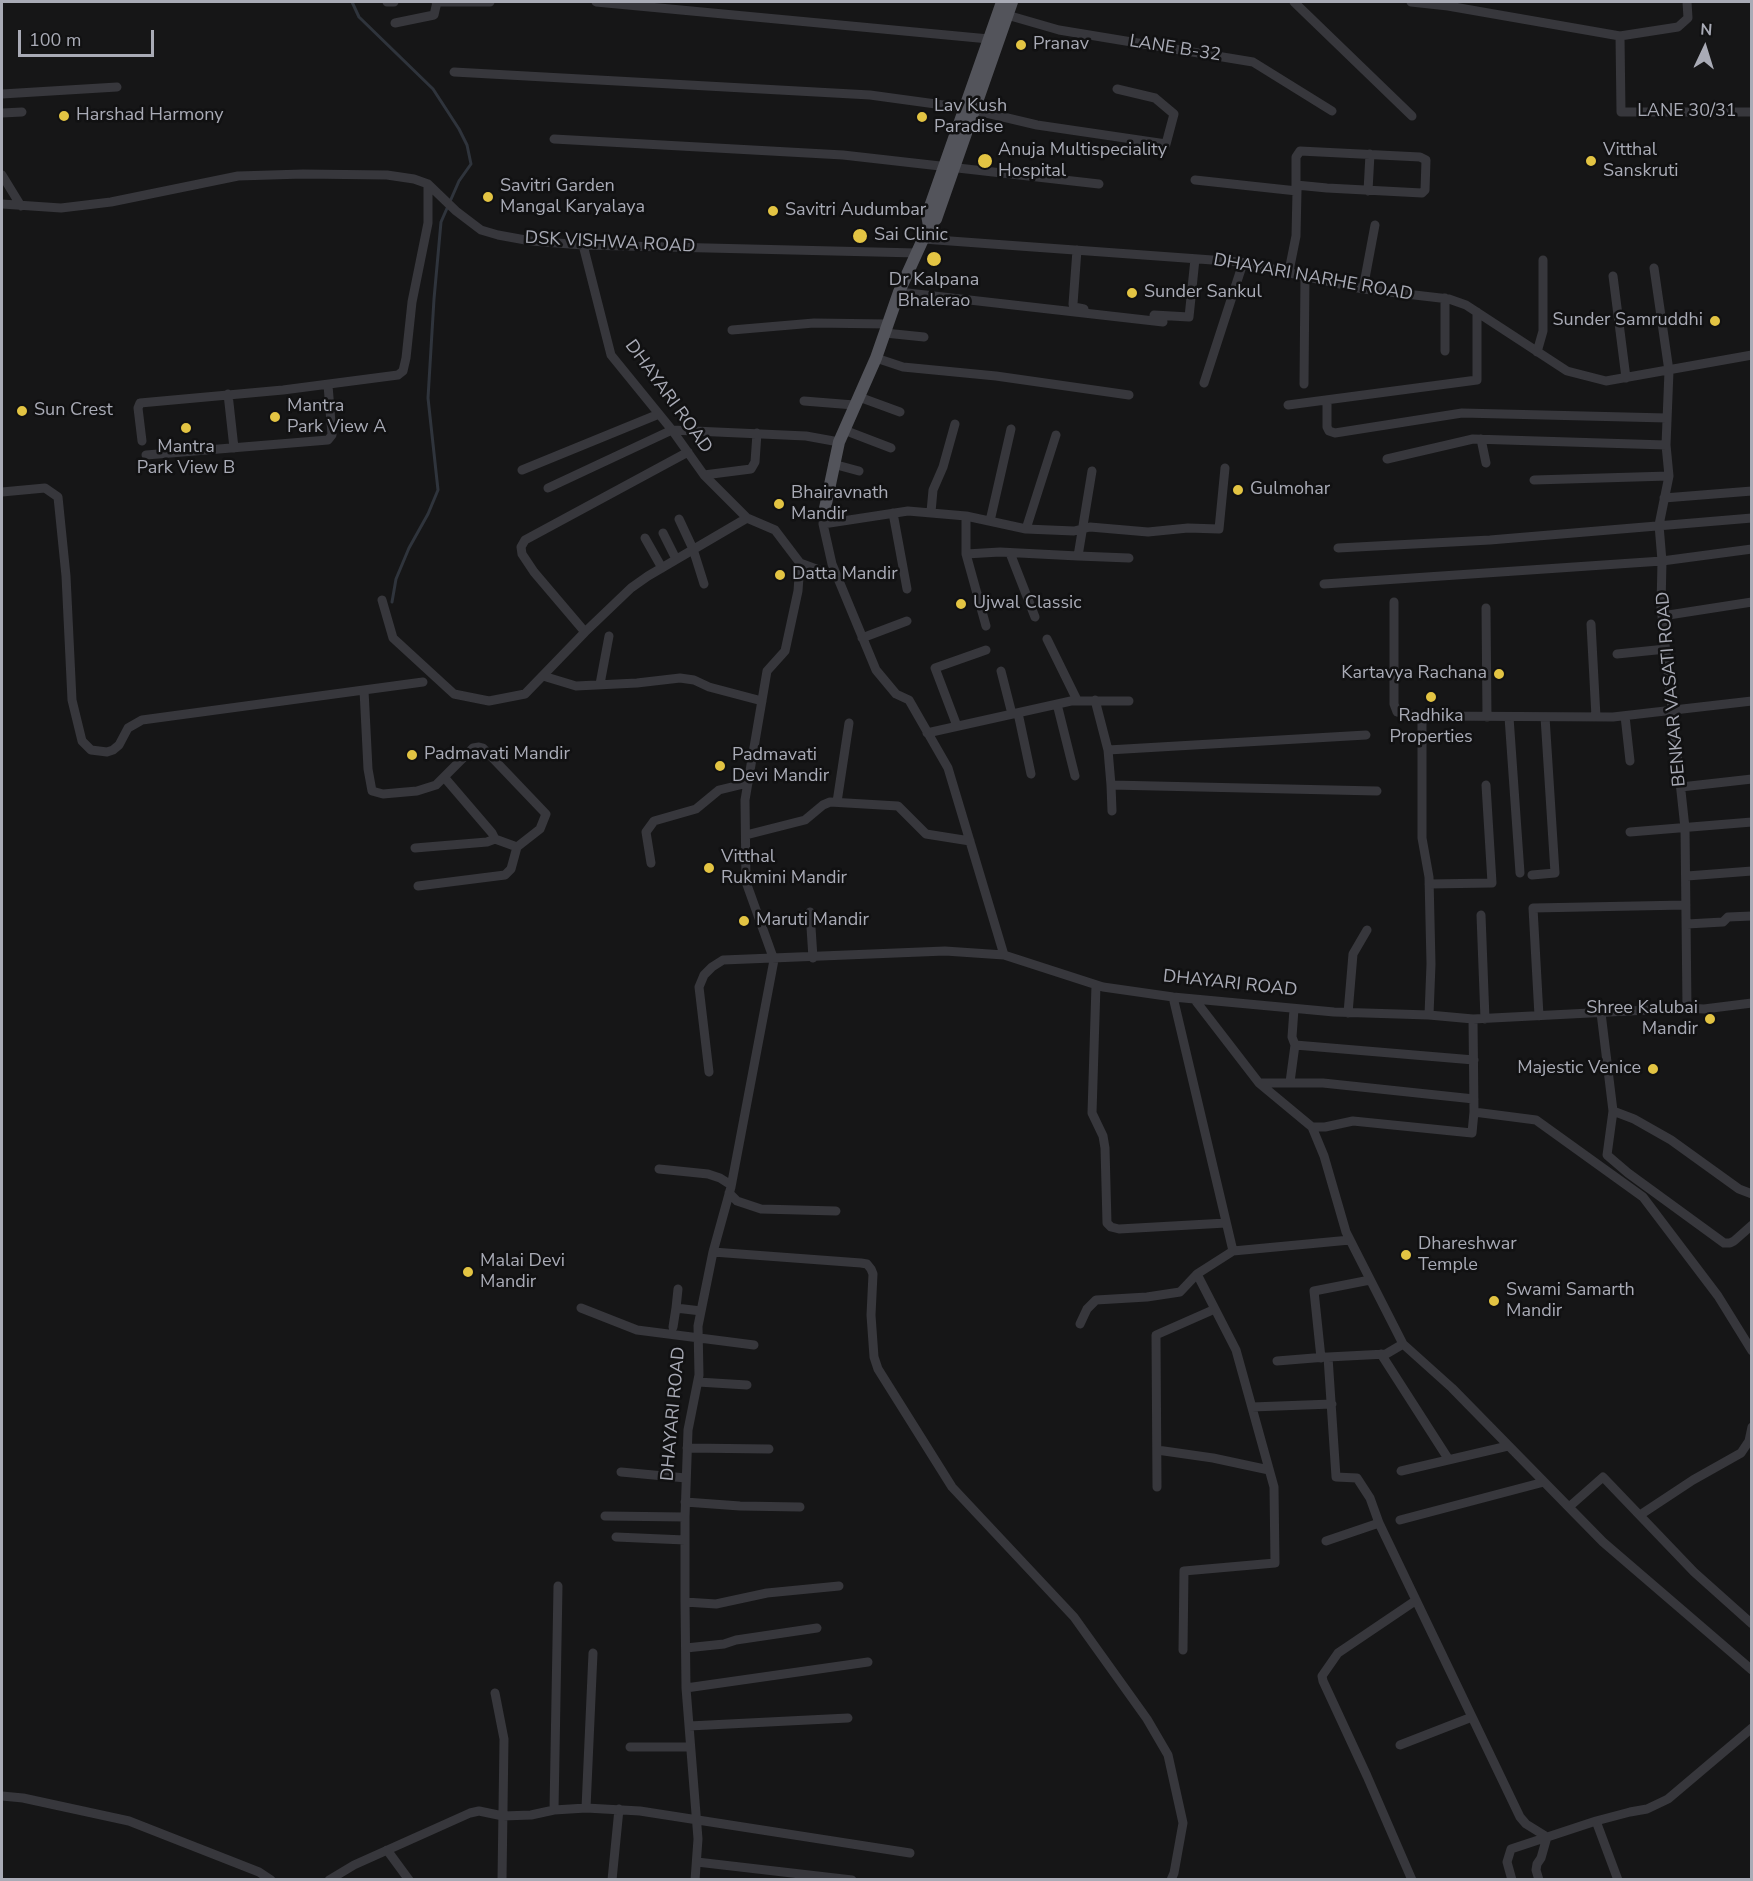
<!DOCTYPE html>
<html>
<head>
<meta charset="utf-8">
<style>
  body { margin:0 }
  #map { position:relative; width:1753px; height:1881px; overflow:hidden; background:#161617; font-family:"Nunito Sans",sans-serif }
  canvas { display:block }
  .frame { position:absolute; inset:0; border:3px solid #a9abb6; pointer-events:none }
  .north { position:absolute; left:1675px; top:18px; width:60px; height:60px; -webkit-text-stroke:4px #111112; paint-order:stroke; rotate:4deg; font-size:16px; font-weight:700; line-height:24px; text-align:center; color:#a9abb6 }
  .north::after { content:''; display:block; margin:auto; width:21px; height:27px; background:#a9abb6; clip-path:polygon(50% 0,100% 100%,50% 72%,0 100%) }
  .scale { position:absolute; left:18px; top:30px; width:136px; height:27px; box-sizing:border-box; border:3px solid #a9abb6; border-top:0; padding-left:8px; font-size:18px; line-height:21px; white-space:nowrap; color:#a9abb6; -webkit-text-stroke:4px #111112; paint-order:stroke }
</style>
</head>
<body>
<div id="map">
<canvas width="1753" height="1881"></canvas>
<div class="frame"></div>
<div class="north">N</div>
<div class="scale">100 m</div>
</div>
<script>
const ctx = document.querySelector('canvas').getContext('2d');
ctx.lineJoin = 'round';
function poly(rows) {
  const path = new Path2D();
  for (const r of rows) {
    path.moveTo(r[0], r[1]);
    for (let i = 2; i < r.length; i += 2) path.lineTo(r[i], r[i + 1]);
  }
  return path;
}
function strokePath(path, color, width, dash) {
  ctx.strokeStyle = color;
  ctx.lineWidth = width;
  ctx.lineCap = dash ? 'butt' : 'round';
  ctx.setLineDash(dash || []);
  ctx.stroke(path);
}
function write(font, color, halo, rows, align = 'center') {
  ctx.font = font + ' "Nunito Sans",sans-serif';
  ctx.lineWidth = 5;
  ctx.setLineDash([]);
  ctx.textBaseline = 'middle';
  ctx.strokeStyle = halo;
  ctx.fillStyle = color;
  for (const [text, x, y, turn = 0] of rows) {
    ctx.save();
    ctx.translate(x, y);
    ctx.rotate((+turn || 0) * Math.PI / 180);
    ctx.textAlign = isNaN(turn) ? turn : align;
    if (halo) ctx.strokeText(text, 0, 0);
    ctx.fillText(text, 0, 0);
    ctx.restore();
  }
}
strokePath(poly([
  [352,2,359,17,433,89,459,129,467,145,471,164,459,181,441,222,434,299,428,398,438,490,428,514,409,548,396,579,392,602]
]), '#2f343c', 3);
strokePath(poly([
  [387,2,394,2],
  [436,2,490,2],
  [596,2,989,39],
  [1294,2,1412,116],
  [1411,2,1448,6,1620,36,1621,112,1752,112],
  [1007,15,1059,30,1253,62,1332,111],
  [395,23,434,15,437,2],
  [1620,36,1678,27,1688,18,1687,2],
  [454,72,870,95,965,108,1037,125,1166,144,1174,114,1155,98,1117,89],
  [2,94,117,87],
  [2,113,22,112],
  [554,139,843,155,1099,184],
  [2,175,21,206],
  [1195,180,1297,191,1296,236,1289,271],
  [1296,185,1327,188,1422,193,1425,190,1426,160,1420,157,1300,151,1296,157,1296,185,1297,191],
  [1368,191,1370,154],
  [2,204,61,208,111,202,238,176,303,174,387,175,414,179,428,184,456,211,481,230,498,235,531,241,583,245,917,253],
  [923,239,1240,262,1363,289,1449,299,1466,305,1567,371,1606,381,1752,355],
  [583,245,611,355,672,430,704,475,747,518,775,530,800,563,798,591,785,651,767,671,745,800,746,882,774,960,731,1187,713,1252,698,1326,699,1375,688,1430,685,1517,685,1602,686,1688,698,1839,695,1880],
  [1077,250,1073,304,1074,307,1084,309],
  [1654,268,1669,371,1666,445,1669,476,1659,525,1662,561,1661,607,1685,828,1687,1008],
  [1613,276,1626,378],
  [1363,289,1375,225],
  [899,292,1163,322],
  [1154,315,1189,317,1195,259],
  [732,330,814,323,888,324],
  [885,333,924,337],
  [1445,351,1445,298],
  [1537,352,1543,331,1543,260],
  [876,358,903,367,996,376,1129,395],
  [1204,383,1243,263],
  [1304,384,1305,275],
  [228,394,234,448],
  [859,397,900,412],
  [1327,400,1327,427,1329,431,1335,433,1462,413,1667,418],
  [804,401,854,405],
  [1288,405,1477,380,1477,312],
  [844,430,891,448],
  [1481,439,1486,463],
  [142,441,138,408,140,403,283,390,398,375,403,371,406,358,412,302,428,223,428,184],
  [146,455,328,440,332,435,328,385],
  [1387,459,1473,439,1666,445],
  [833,464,859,471],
  [522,470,659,414],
  [704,475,751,469,755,462,757,433],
  [1534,480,1669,476],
  [548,488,672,430,806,436,839,442],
  [2,492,45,488,58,497,66,576,72,700,82,741,91,750,107,752,113,750,119,745,128,728,142,720,423,682],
  [1664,498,1752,491],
  [931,512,933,490,943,467,955,424],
  [824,513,823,524,832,564,876,670,896,694,909,700,948,768,1004,955],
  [893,513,907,589],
  [966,516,966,554],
  [679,519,693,549,704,584],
  [990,521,1011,429],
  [823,524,908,511,966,516,1026,529,1074,531,1090,527,1148,532,1188,528,1219,529,1225,468],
  [1026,529,1056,435],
  [663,533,676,559],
  [645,538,662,568],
  [1338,548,1490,540,1752,518],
  [1010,553,1035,617],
  [1078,556,1129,558],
  [800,563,838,577],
  [1324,584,1662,561,1752,549],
  [382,600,393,638,454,694,489,701,525,694,585,632,631,588,648,576,747,518],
  [1394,602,1394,704,1397,712,1422,716,1613,717,1752,701],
  [1486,608,1487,717],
  [1662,616,1752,602],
  [1591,624,1596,717],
  [986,626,966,554,1000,552,1078,556,1092,471],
  [585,632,534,572,522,554,521,547,525,540,688,452],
  [862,638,907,621],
  [1047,639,1077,700],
  [1617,654,1666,649],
  [1001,671,1012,714],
  [543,676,576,686,637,683,680,678,694,680,709,687,762,701],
  [600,684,609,636],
  [364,690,368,769,372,791,383,794,417,791,436,785,473,748,479,747,483,748,546,814,540,829,517,847,511,869,505,875,418,886],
  [1095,700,1108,750],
  [1057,704,1075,776],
  [1018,713,1031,774],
  [1422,716,1422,838,1429,877,1431,964,1429,1015],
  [1625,716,1630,761],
  [1509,717,1520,873],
  [957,726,935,668,986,650],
  [927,733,1071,701,1129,701],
  [1366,735,1108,750,1111,785,1377,791],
  [1111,785,1112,811],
  [1681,787,1752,779],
  [837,802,849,723],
  [1630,832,1752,822],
  [746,835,805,820,823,805,830,802,898,806,926,834,970,841],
  [495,839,517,847],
  [415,848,487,842,495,839,492,833,444,777],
  [651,863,646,832,654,821,696,809,719,790,748,783],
  [1532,875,1555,873,1545,717],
  [1687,876,1752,871],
  [1429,884,1492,883,1486,785],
  [810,912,813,958],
  [1481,915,1485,1019],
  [1687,924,1723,922,1728,917,1752,916],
  [1096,985,1092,1113,1103,1136,1105,1148,1107,1223,1111,1227,1119,1229,1226,1223],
  [1173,997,1233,1251,1197,1274,1236,1350,1274,1487,1275,1563,1184,1571,1183,1650],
  [1195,1000,1259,1083,1312,1127,1324,1156,1346,1232,1403,1344,1452,1388,1603,1542,1752,1670],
  [1348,1013,1353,954,1367,930],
  [1601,1013,1613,1111,1607,1155,1628,1173,1724,1243,1730,1243,1734,1241,1752,1225],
  [1539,1016,1533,908,1686,905],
  [1295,1045,1474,1060],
  [709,1072,699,987,704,975,712,967,723,960,945,951,1004,955,1103,987,1173,997,1334,1012,1429,1015,1473,1019,1687,1008,1704,1009,1752,1003],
  [1290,1082,1295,1045,1292,1037,1294,1009],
  [1259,1083,1323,1083,1474,1099],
  [1613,1111,1634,1119,1671,1140,1739,1189,1752,1194],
  [1474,1112,1536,1120,1643,1197,1718,1296,1752,1351],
  [1312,1127,1325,1127,1353,1121,1472,1133,1474,1112,1473,1019],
  [659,1169,708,1174,720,1178,731,1185],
  [729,1193,737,1201,761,1209,836,1211],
  [1233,1251,1350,1240],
  [713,1252,861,1263,867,1264,871,1269,873,1274,871,1315,874,1357,878,1369,952,1487,1074,1617,1147,1719,1168,1755,1183,1823,1174,1873,1171,1880],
  [678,1289,676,1308,701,1311],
  [581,1308,637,1330,754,1345],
  [1080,1324,1087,1309,1096,1300,1147,1297,1180,1292,1197,1274],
  [673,1327,676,1308],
  [1381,1354,1449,1460],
  [1321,1358,1314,1291,1370,1280],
  [1277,1361,1326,1357],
  [698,1382,747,1385],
  [1252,1407,1332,1404],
  [687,1448,769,1449],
  [1157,1450,1213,1458,1269,1470],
  [1401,1471,1508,1446],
  [621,1472,686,1478],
  [1157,1487,1156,1335,1215,1309],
  [685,1502,740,1506,800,1507],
  [1569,1507,1603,1477,1694,1572,1752,1624],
  [1640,1515,1693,1480,1741,1453,1749,1441,1752,1427],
  [605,1516,685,1517],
  [1400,1520,1544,1482],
  [1379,1523,1370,1498,1357,1478,1336,1477,1328,1357,1386,1354,1403,1344],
  [616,1537,685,1540],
  [1326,1541,1379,1523,1520,1817,1526,1824,1547,1837],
  [685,1602,716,1604,767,1593,839,1586],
  [686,1648,724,1644,736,1640,817,1628],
  [686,1688,868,1662],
  [495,1693,504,1739,502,1880],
  [689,1726,848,1718],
  [1400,1745,1472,1717],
  [630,1747,690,1747],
  [2,1796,23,1798,129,1821,259,1872,271,1880],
  [586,1808,593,1653],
  [554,1810,558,1586],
  [1596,1821,1618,1880],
  [387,1850,409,1880],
  [697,1862,852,1880],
  [329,1880,354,1865,470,1813,479,1811,503,1816,531,1815,554,1810,586,1808,640,1811,910,1853],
  [612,1880,619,1809],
  [1412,1880,1367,1776,1323,1681,1322,1676,1338,1653,1415,1601],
  [1512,1880,1507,1862,1511,1849,1596,1821,1630,1812,1647,1809,1668,1799,1752,1728],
  [1539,1880,1536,1870,1537,1864,1541,1858,1547,1837]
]), '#37373c', 9);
strokePath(poly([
  [929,226,927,215,1002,2],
  [824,513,839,442,876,358,899,292,929,226,936,219,1012,2]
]), '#53545b', 12);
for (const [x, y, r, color] of [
  [1021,45,6,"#e3c443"],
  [64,116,6,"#e3c443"],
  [922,117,6,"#e3c443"],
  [985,161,8,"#e3c443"],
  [1591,161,6,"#e3c443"],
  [488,197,6,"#e3c443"],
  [773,211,6,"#e3c443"],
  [860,236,8,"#e3c443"],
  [934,259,8,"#e3c443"],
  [1132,293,6,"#e3c443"],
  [1715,321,6,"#e3c443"],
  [22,411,6,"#e3c443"],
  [275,417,6,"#e3c443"],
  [186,428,6,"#e3c443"],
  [1238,490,6,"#e3c443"],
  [779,504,6,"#e3c443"],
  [780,575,6,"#e3c443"],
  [961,604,6,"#e3c443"],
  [1499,674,6,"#e3c443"],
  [1431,697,6,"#e3c443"],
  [412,755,6,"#e3c443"],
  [720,766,6,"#e3c443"],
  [709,868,6,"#e3c443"],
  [744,921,6,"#e3c443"],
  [1710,1019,6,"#e3c443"],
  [1653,1069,6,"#e3c443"],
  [1406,1255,6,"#e3c443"],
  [468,1272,6,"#e3c443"],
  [1494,1301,6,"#e3c443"]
]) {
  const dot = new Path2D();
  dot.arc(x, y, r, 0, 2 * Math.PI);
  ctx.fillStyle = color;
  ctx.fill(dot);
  strokePath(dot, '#111112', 2);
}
write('18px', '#a9abb6', '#111112', [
  ["Pranav",1033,45],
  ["Lav Kush",934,107],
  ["Paradise",934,128],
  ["Harshad Harmony",76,116],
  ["Anuja Multispeciality",998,151],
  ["Hospital",998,172],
  ["Vitthal",1603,151],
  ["Sanskruti",1603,172],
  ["Savitri Garden",500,187],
  ["Mangal Karyalaya",500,208],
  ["Savitri Audumbar",785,211],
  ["Sai Clinic",874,236],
  ["Dr Kalpana",934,281,"center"],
  ["Bhalerao",934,302,"center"],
  ["Sunder Sankul",1144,293],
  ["Sunder Samruddhi",1703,321,"right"],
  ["Mantra",287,407],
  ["Park View A",287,428],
  ["Sun Crest",34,411],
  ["Mantra",186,448,"center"],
  ["Park View B",186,469,"center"],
  ["Gulmohar",1250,490],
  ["Bhairavnath",791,494],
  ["Mandir",791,515],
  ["Datta Mandir",792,575],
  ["Ujwal Classic",973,604],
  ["Kartavya Rachana",1487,674,"right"],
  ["Radhika",1431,717,"center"],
  ["Properties",1431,738,"center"],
  ["Padmavati Mandir",424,755],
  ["Padmavati",732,756],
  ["Devi Mandir",732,777],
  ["Vitthal",721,858],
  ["Rukmini Mandir",721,879],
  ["Maruti Mandir",756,921],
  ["Shree Kalubai",1698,1009,"right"],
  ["Mandir",1698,1030,"right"],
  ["Majestic Venice",1641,1069,"right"],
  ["Dhareshwar",1418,1245],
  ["Temple",1418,1266],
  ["Malai Devi",480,1262],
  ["Mandir",480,1283],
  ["Swami Samarth",1506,1291],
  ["Mandir",1506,1312]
], 'left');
write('18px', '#a9abb6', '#111112', [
  ["LANE B-32",1175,49,9],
  ["LANE 30/31",1687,112],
  ["DSK VISHWA ROAD",610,243,3],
  ["DHAYARI NARHE ROAD",1313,278,10],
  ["DHAYARI ROAD",668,397,54],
  ["BENKAR VASATI ROAD",1672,689,-95],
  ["DHAYARI ROAD",1230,984,6],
  ["DHAYARI ROAD",674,1414,-85]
]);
</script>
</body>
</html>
